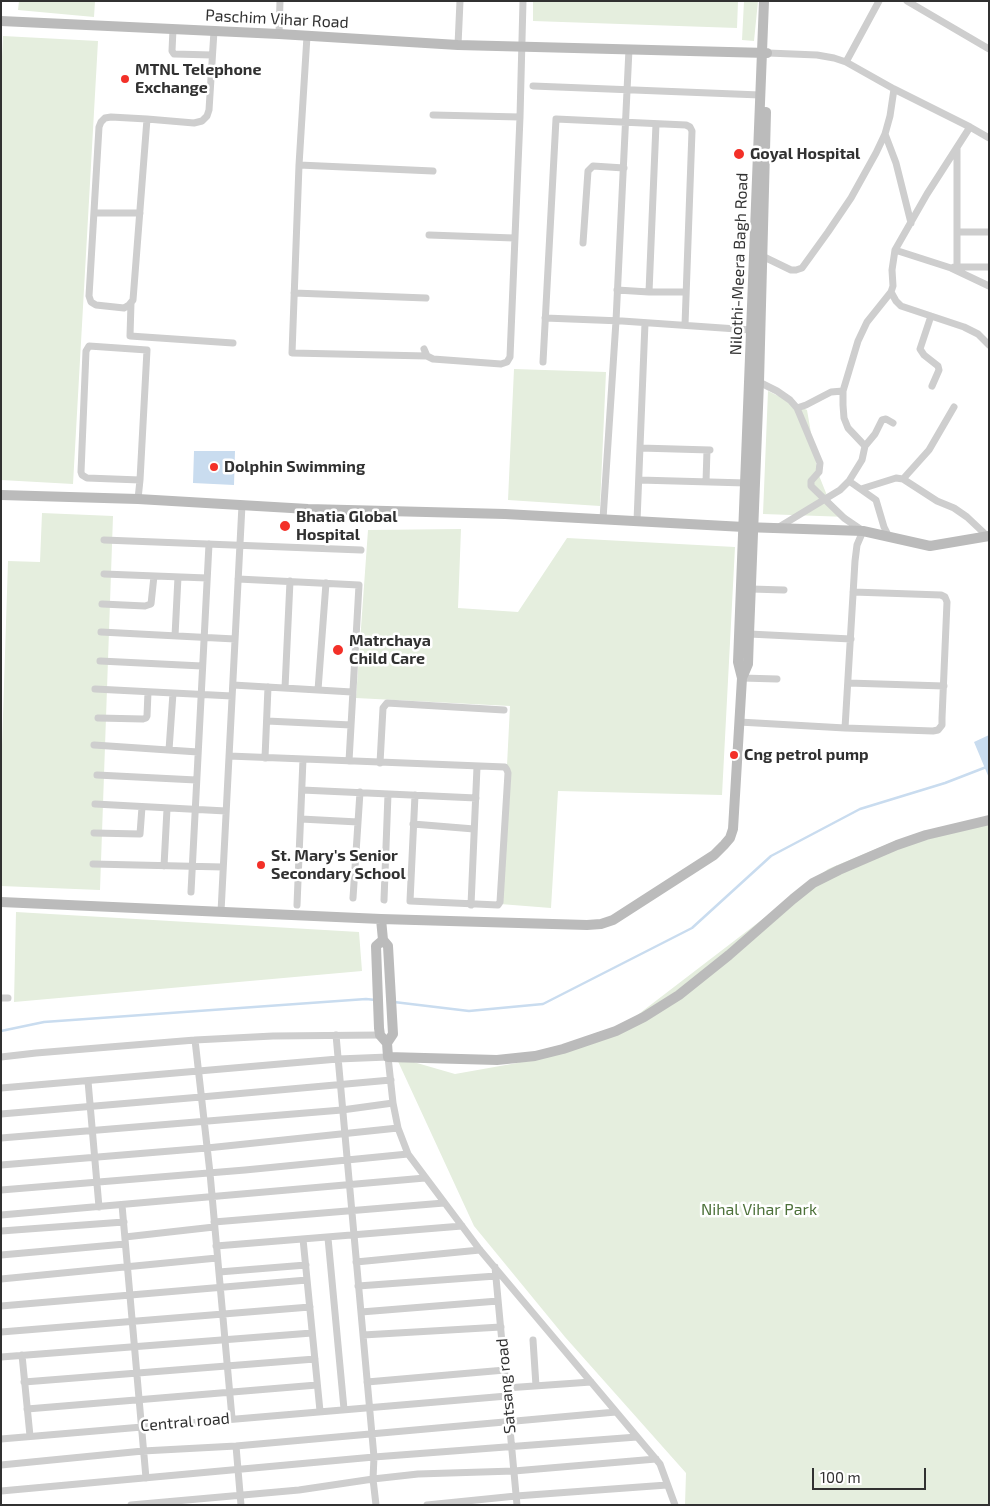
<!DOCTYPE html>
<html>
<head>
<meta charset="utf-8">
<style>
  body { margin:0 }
  #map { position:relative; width:990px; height:1506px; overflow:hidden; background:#fff; font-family:"Exo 2",sans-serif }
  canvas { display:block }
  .frame { position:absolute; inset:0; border:2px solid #313131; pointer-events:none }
  .scale { position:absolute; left:812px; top:1468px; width:114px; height:22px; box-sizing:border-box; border:2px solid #313131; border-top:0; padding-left:6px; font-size:15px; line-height:18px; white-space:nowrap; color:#313131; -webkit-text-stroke:4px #fff; paint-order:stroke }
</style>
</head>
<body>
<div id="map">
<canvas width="990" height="1506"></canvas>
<div class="frame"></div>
<div class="scale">100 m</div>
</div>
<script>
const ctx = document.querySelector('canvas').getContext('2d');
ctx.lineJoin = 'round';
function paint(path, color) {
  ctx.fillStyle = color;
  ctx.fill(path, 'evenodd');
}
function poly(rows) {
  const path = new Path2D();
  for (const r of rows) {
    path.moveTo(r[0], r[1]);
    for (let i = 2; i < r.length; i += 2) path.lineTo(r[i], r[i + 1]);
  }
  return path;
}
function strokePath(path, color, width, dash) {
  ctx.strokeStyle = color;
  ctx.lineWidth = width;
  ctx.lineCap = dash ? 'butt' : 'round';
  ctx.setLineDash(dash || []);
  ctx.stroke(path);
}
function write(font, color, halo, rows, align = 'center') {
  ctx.font = font + ' "Exo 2",sans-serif';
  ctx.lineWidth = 5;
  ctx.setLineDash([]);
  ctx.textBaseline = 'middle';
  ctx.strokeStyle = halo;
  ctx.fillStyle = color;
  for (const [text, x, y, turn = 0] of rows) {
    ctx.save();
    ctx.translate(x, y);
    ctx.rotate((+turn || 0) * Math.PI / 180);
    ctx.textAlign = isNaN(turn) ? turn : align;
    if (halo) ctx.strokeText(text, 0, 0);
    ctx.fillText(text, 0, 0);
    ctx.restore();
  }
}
paint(poly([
  [19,1,95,1,94,17,18,10],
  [533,1,738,1,737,28,533,21],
  [744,1,758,1,754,41,742,40],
  [3,36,98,41,73,484,1,480,1,78],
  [514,369,606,372,600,506,508,500],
  [768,391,807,410,818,473,828,498,848,517,763,514],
  [42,513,113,516,100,890,1,886,1,777,8,561,40,562],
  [461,529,458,608,518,612,567,538,735,547,722,795,558,791,551,908,500,904,510,706,356,698,368,530],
  [989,818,989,1505,685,1505,686,1473,565,1337,474,1226,396,1057,455,1074,517,1063,627,1023,828,869,895,841],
  [16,912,359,932,362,971,14,1002]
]), '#e5eede');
paint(poly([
  [194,451,235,451,234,485,193,483],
  [989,735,989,778,974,742]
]), '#c9dcef');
strokePath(poly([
  [394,1002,469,1011,543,1004,692,928,771,856,860,809,945,783,989,766],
  [1,1031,44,1022,366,999,376,1000]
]), '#c9dcef', 2.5);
strokePath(poly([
  [907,1,989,49],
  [173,29,172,51,174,54,212,55],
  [279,34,280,1],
  [307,36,299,165,292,353,427,356],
  [458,45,460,1],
  [768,53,817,55,834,58,846,62,894,89,970,127,989,138],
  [846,62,879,1],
  [533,86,760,95],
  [433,115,520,117],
  [147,119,133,300,129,305,124,308,96,305,91,302,89,296,99,127,101,122,105,118,111,117,147,119,194,123,202,121,207,116,209,110,214,31],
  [885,134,896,163,911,223],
  [957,148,957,267],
  [299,165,433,171],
  [94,213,140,213],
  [957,232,989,232],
  [429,235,514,238],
  [583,243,588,171,593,166,624,168],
  [895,250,951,268,989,286],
  [760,255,791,270,796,270,802,268,828,232,851,198,876,153,885,134,890,116,894,89],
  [954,267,989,267],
  [617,290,649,292,686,292],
  [649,292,656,124],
  [891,292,896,301,901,306,964,327,978,334,989,345],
  [294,293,426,298],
  [131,303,130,336,233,343],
  [931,316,920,349,924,355,938,366,939,370,932,386],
  [545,318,622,321,751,330],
  [424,349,427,356,433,359,501,364,507,362,510,357,520,117,523,1],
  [543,362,556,119,686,125,690,127,692,131,685,325],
  [797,408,806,405,831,392,843,391],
  [865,446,875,434,882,420,886,419,893,423],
  [640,448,710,450],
  [903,479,929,450,954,407],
  [639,480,746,483],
  [849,481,876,500,884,527,889,537],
  [706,482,707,450],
  [861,489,896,478,903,479,937,501,954,508,967,517,984,533],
  [138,499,140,480,147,350,89,346,86,351,81,472,82,475,87,478,140,480],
  [603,519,616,321,629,49],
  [637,521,645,323],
  [779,527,840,490,849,481,862,460,865,446,848,428,844,418,843,405,843,391,858,341,867,322,891,292,893,286,892,270,895,250,927,194,970,127],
  [104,540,361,550],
  [104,574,207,578],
  [238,579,359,585,349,761],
  [751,589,784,590],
  [102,604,145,606,151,604,154,576],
  [101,632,235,639],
  [749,634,851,639],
  [175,636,178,577],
  [100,661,202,666],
  [742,678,777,679],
  [848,683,944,686],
  [233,685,352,692],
  [285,688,290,581],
  [95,689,232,696],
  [318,690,326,583],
  [98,718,143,719,146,718,147,716,148,692],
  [267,721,351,725],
  [739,722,845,728,855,561,857,545,863,531,844,518,811,486,811,481,819,472,820,463,797,408,790,400,777,391,759,382],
  [845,728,933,731,938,730,942,725,942,718,947,602,945,597,941,595,853,592],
  [94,745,198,752],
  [169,750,173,693],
  [229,756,505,767,507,770,508,773,500,902,498,905,410,901,415,795],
  [265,758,268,687],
  [380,763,383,708,387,703,504,710],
  [97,775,196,780],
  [302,790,476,798],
  [95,804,226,811],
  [301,819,358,822],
  [413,824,474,829],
  [94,833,140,834,142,807],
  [93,864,223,867],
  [164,866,167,809],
  [191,892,209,544],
  [353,898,360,792],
  [384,900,388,794],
  [297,905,303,759],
  [471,905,477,767],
  [221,912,242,505],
  [1,998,8,998],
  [336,1035,374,1457,373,1479,376,1505],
  [195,1040,210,1173,232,1418],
  [1,1057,36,1053,195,1040,273,1036,380,1035],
  [88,1081,99,1207],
  [1,1088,338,1059,388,1057,393,1103,398,1128,408,1154,480,1250,660,1464,675,1505],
  [1,1114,201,1097,391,1080],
  [1,1138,342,1110,393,1103],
  [1,1165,207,1148,398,1128],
  [1,1190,245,1170,408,1154],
  [122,1205,146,1478],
  [1,1215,425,1178],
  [214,1222,444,1203],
  [1,1231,124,1222],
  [125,1237,214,1227],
  [328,1238,344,1409],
  [303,1239,320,1411],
  [216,1246,462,1226],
  [1,1255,125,1244],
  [356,1262,480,1250],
  [495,1267,517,1505],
  [219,1272,306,1265],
  [1,1279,217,1258],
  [358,1286,496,1276],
  [1,1306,307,1280],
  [361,1312,498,1301],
  [1,1332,310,1307],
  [363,1335,501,1327],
  [533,1340,536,1386],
  [22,1355,30,1436],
  [1,1357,312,1333],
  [24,1382,315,1359],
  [367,1382,505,1370],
  [506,1388,591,1382],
  [27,1409,317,1385],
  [1,1439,507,1396],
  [236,1446,241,1505],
  [1,1465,143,1451,236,1446,616,1412],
  [1,1491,374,1457,637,1437],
  [131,1505,299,1490,373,1479,418,1474,514,1471,656,1459],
  [427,1505,516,1496,667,1485]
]), '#cecece', 7);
strokePath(poly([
  [1,21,279,34,458,45,767,53],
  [1,495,138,499,308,509,505,514,744,527,863,531,930,546,989,536],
  [742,678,748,664,749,634,759,382,766,112],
  [1,902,381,919,587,925,601,924,613,920,714,855,724,845,730,838,733,829,742,678,738,662,764,1],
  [381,919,383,940,388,946,393,1034,387,1043,388,1057,497,1060,535,1056,563,1049,616,1031,644,1017,679,995,729,955,793,899,813,883,839,870,897,845,926,835,989,820],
  [383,940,376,946,379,1028,380,1035,387,1043]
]), '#bbb', 10);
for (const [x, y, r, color] of [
  [125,79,5,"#f33028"],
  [739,154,6,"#f33028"],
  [214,467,5,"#f33028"],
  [285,526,6,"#f33028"],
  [338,650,6,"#f33028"],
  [734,755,5,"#f33028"],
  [261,865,5,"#f33028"]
]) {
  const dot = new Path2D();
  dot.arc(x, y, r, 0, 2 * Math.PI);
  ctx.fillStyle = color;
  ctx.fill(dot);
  strokePath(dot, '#fff', 2);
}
write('16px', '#313131', '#fff', [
  ["Paschim Vihar Road",277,19,3],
  ["Nilothi-Meera Bagh Road",739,264,-88],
  ["Satsang road",506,1386,-95],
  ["Central road",185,1422,-5]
]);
write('bold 16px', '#313131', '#fff', [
  ["MTNL Telephone",135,70],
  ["Exchange",135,88],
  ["Goyal Hospital",750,154],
  ["Dolphin Swimming",224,467],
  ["Bhatia Global",296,517],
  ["Hospital",296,535],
  ["Matrchaya",349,641],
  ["Child Care",349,659],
  ["Cng petrol pump",744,755],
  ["St. Mary's Senior",271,856],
  ["Secondary School",271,874]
], 'left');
write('16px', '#4d713a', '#fff', [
  ["Nihal Vihar Park",759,1210]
]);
</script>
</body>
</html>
